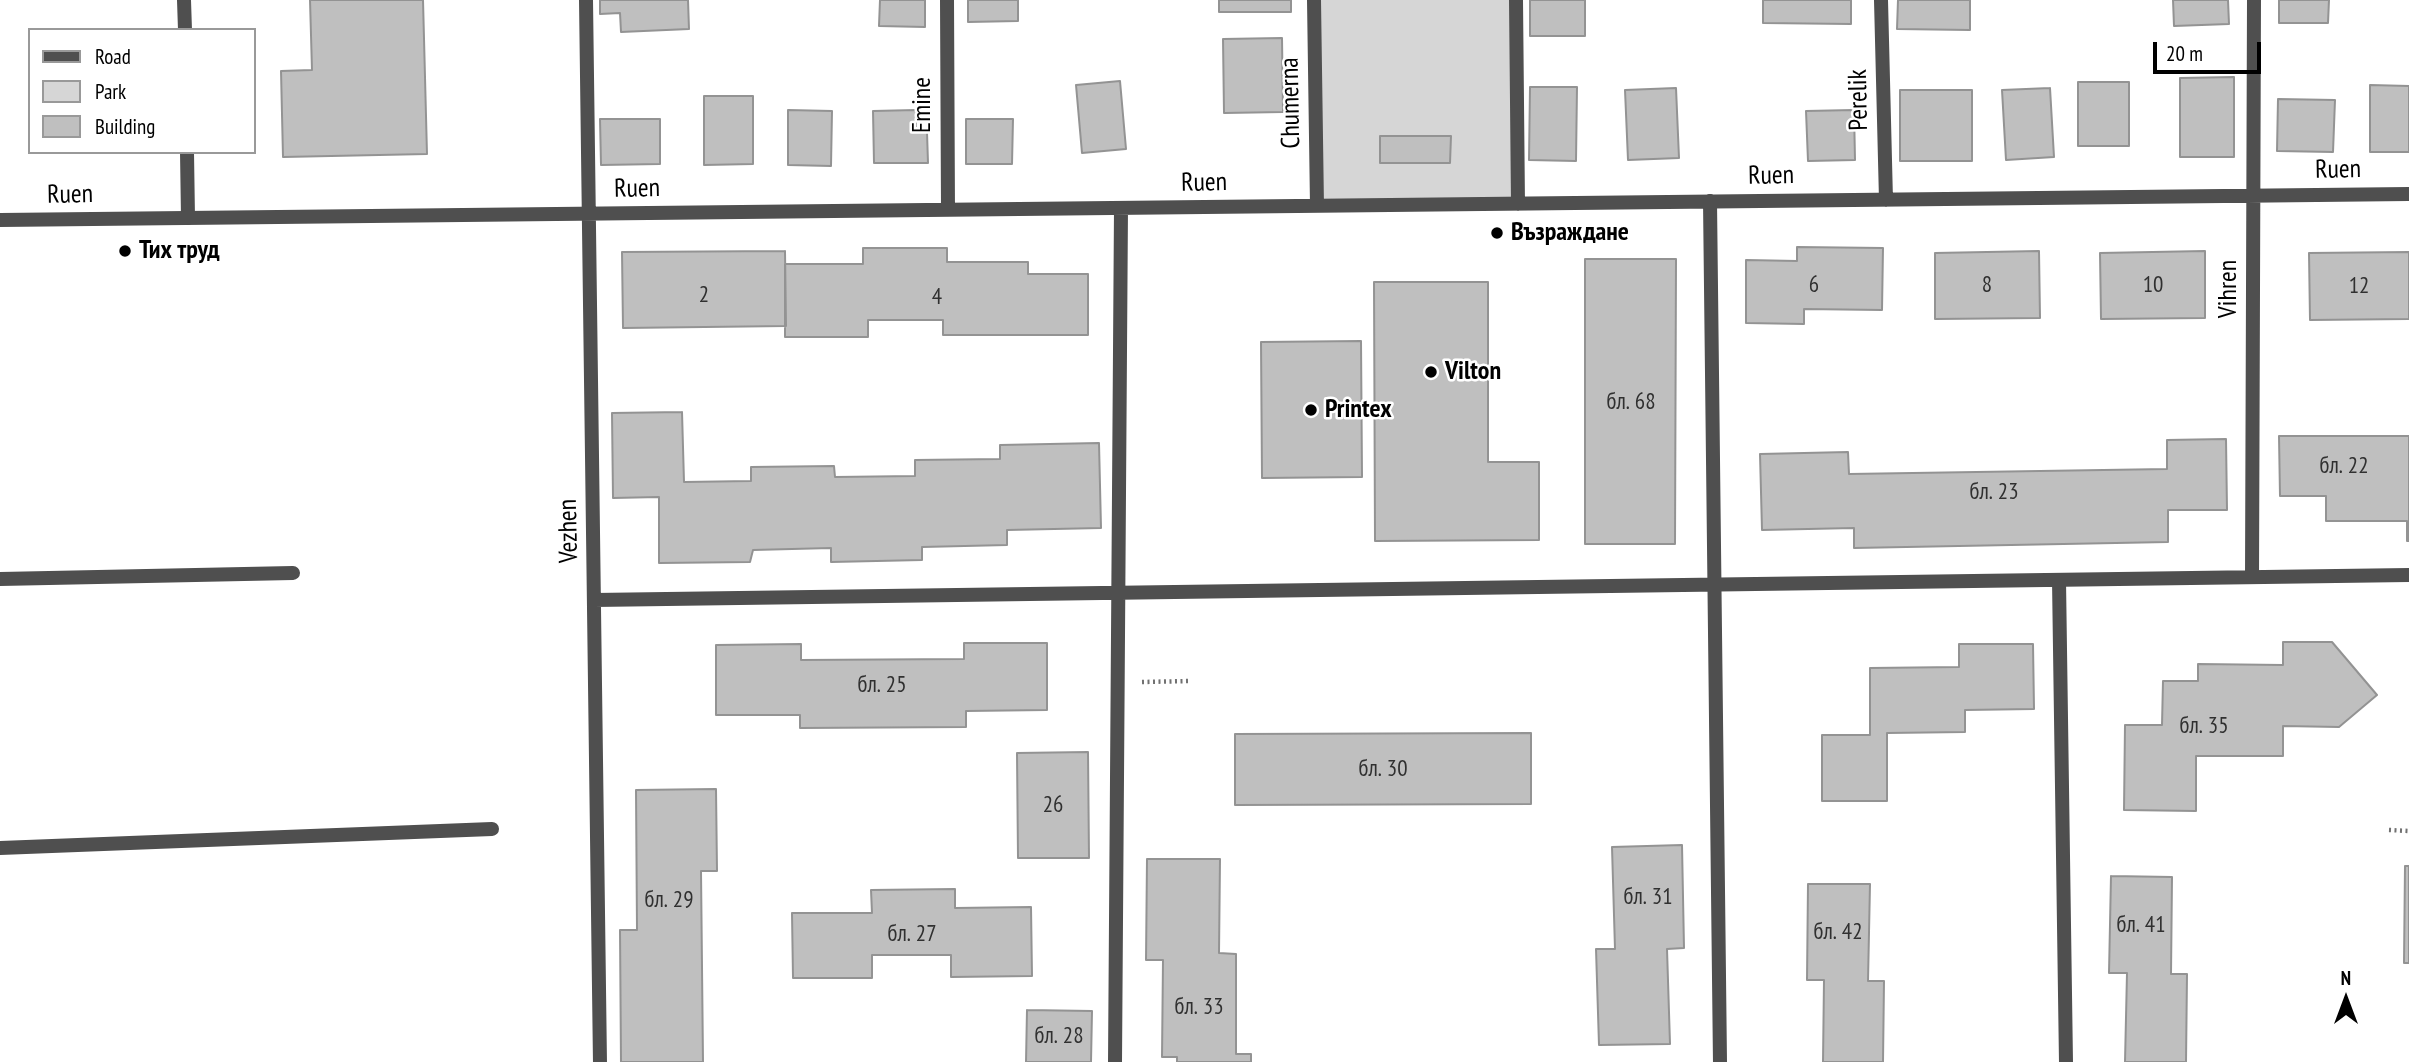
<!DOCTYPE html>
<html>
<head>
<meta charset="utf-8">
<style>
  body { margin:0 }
  #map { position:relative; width:2409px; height:1062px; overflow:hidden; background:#fff; font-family:"PT Sans Narrow",sans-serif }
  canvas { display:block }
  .legend { position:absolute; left:28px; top:28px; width:228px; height:126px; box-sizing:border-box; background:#fff; border:2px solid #999; margin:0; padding:9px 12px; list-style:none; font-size:21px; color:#000 }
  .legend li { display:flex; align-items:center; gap:14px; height:35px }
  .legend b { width:35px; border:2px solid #999 }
  .north { position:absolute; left:2311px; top:964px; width:70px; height:70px; -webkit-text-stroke:5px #fff; paint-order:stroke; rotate:0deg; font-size:19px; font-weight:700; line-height:28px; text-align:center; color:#000 }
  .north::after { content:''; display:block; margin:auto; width:24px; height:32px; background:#000; clip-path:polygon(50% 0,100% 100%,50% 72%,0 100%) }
  .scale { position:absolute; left:2153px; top:42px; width:108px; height:32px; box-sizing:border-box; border:4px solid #000; border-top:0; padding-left:9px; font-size:21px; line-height:24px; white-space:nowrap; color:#000; -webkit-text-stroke:5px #fff; paint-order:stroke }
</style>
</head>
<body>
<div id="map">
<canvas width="2409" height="1062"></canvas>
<ul class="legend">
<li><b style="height:9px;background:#4f4f4f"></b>Road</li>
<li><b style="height:19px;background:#d6d6d6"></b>Park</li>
<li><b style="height:19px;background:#bfbfbf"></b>Building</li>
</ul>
<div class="north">N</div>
<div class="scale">20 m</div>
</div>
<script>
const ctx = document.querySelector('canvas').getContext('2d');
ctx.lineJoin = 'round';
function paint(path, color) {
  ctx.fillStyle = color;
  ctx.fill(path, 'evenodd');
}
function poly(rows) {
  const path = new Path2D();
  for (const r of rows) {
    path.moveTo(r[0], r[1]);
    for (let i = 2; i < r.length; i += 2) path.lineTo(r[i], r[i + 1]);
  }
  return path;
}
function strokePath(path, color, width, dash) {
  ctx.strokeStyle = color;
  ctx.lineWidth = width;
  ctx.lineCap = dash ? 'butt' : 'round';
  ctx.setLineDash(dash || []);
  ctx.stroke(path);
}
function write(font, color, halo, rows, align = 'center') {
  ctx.font = font + ' "PT Sans Narrow",sans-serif';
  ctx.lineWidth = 5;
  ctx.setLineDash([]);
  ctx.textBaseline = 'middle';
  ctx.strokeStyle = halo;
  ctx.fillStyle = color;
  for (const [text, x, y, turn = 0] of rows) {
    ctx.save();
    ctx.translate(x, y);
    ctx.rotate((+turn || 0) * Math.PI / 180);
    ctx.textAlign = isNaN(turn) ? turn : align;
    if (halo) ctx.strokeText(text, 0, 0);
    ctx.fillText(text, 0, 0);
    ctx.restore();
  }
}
paint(poly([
  [1314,0,1516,0,1518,204,1317,206]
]), '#d6d6d6');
const building = poly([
  [310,0,423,0,427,154,283,157,281,71,312,70,310,0],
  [600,0,688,0,689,29,621,32,620,13,600,14,600,0],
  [880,0,925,0,925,27,879,26,880,0],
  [968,0,1018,0,1018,21,968,22,968,0],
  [1219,0,1291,0,1291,12,1219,12,1219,0],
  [1530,0,1585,0,1585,36,1530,36,1530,0],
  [1763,0,1851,0,1851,24,1763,23,1763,0],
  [1898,0,1970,0,1970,30,1897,29,1898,0],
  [2173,0,2228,0,2229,24,2174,26,2173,0],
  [2279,0,2329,0,2328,23,2279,23,2279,0],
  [1282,38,1283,112,1224,113,1223,39,1282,38],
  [2234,77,2234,157,2180,157,2180,78,2234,77],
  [1120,81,1126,149,1082,153,1076,85,1120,81],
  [2078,82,2129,82,2129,146,2078,146,2078,82],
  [2370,85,2409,86,2409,152,2370,152,2370,85],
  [1530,87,1577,87,1576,161,1529,160,1530,87],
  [1676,88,1679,158,1628,160,1625,90,1676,88],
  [2050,88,2054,157,2006,160,2002,90,2050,88],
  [1900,90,1972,90,1972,161,1900,161,1900,90],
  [704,96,753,96,753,164,704,165,704,96],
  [2278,99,2335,100,2333,152,2277,151,2278,99],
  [788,110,832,111,831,166,788,165,788,110],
  [916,110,916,129,927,132,928,163,874,163,873,111,916,110],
  [1854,110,1855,160,1808,161,1806,111,1854,110],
  [600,119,660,119,660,164,601,165,600,119],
  [966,119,1013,119,1012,164,966,164,966,119],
  [1380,136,1451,136,1450,163,1380,163,1380,136],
  [1797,247,1883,248,1882,310,1804,309,1804,324,1746,323,1746,260,1797,261,1797,247],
  [863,248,947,248,947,262,1028,262,1028,274,1088,274,1088,335,943,335,943,320,868,320,868,337,785,337,785,264,863,264,863,248],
  [785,251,786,326,623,328,622,252,785,251],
  [2039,251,2040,318,1935,319,1935,253,2039,251],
  [2205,251,2205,318,2101,319,2100,253,2205,251],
  [2409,252,2409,319,2310,320,2309,253,2409,252],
  [1585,259,1676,259,1675,544,1585,544,1585,259],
  [1374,282,1488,282,1488,462,1539,462,1539,540,1375,541,1374,282],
  [1361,341,1362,477,1262,478,1261,342,1361,341],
  [682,412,684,482,751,481,751,467,834,466,835,477,915,476,915,460,1000,459,1000,445,1099,443,1101,528,1007,530,1007,545,922,547,922,560,831,562,831,548,753,550,750,562,659,563,659,497,613,498,612,413,682,412],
  [2279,436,2409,436,2409,541,2407,541,2407,521,2326,521,2326,496,2280,496,2279,436],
  [2226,439,2227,510,2168,510,2168,542,1854,548,1854,528,1762,530,1760,454,1848,452,1849,474,2167,469,2167,440,2226,439],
  [2283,642,2332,642,2377,695,2339,727,2283,726,2283,756,2196,756,2196,811,2124,810,2125,725,2162,725,2163,681,2198,681,2198,664,2283,665,2283,642],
  [964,643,1047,643,1047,710,966,711,966,727,800,728,800,715,716,715,716,645,801,644,801,660,964,659,964,643],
  [1959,644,2033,644,2034,709,1965,710,1965,732,1887,733,1887,801,1822,801,1822,735,1870,735,1870,668,1959,667,1959,644],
  [1531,733,1531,804,1235,805,1235,734,1531,733],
  [1088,752,1089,858,1018,858,1017,753,1088,752],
  [716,789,717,871,701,871,703,1062,621,1062,620,930,637,930,636,790,716,789],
  [1682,845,1684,948,1667,949,1670,1044,1599,1045,1596,949,1615,949,1612,847,1682,845],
  [1147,859,1220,859,1219,953,1236,954,1236,1054,1251,1054,1251,1062,1177,1062,1177,1057,1162,1057,1163,960,1146,960,1147,859],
  [2405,866,2409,866,2409,963,2404,963,2405,866],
  [2111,876,2172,877,2171,974,2187,974,2186,1062,2125,1062,2127,973,2109,973,2111,876],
  [1808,884,1870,884,1868,981,1884,981,1883,1062,1823,1062,1824,980,1807,980,1808,884],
  [955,889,955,908,1031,907,1032,976,951,977,951,955,872,955,872,978,793,978,792,913,872,913,871,890,955,889],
  [1027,1010,1092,1011,1091,1062,1026,1062,1027,1010]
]);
paint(building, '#bfbfbf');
strokePath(building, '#939393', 2);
strokePath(poly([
  [1142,682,1190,681],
  [2389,830,2409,831]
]), '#717171', 4.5, [2, 3.5]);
strokePath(poly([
  [184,0,185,30],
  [187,152,188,218],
  [0,579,293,573],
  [0,848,492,829]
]), '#4f4f4f', 14);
strokePath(poly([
  [586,0,600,1062],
  [947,0,948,210],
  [1314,0,1317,206],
  [1516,0,1518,204],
  [1881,0,1886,200],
  [1710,201,1720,1062],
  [0,220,2409,194],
  [2252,577,2254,0],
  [2059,580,2066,1062],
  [594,600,2409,575],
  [1115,1062,1121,208]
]), '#4f4f4f', 14);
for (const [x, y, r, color] of [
  [1497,233,7,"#000"],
  [125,251,7,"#000"],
  [1431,372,7,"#000"],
  [1311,410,7,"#000"]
]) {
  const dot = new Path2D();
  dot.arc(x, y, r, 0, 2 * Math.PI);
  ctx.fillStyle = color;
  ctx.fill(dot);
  strokePath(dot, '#fff', 2.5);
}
write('23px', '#303030', null, [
  ["6",1814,285],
  ["8",1987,285],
  ["10",2153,285],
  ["12",2359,286],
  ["2",704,295],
  ["4",937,297],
  ["бл. 68",1631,402],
  ["бл. 22",2344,466],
  ["бл. 23",1994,492],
  ["бл. 25",882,685],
  ["бл. 35",2204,726],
  ["бл. 30",1383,769],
  ["26",1053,805],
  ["бл. 31",1648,897],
  ["бл. 29",669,900],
  ["бл. 41",2141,925],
  ["бл. 42",1838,932],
  ["бл. 27",912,934],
  ["бл. 33",1199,1007],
  ["бл. 28",1059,1036]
]);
write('26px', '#000', '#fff', [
  ["Perelik",1859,100,-91],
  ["Chumerna",1291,103,-91],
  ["Emine",923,105,-90],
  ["Ruen",2338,170,-1],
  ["Ruen",1771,176,-1],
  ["Ruen",1204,183,-1],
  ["Ruen",637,189,-1],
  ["Ruen",70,195,-1],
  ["Vihren",2229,289,-90],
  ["Vezhen",569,531,-91]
]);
write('bold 26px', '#000', '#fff', [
  ["Възраждане",1511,233],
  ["Тих труд",139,251],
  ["Vilton",1445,372],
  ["Printex",1325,410]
], 'left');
</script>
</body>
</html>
